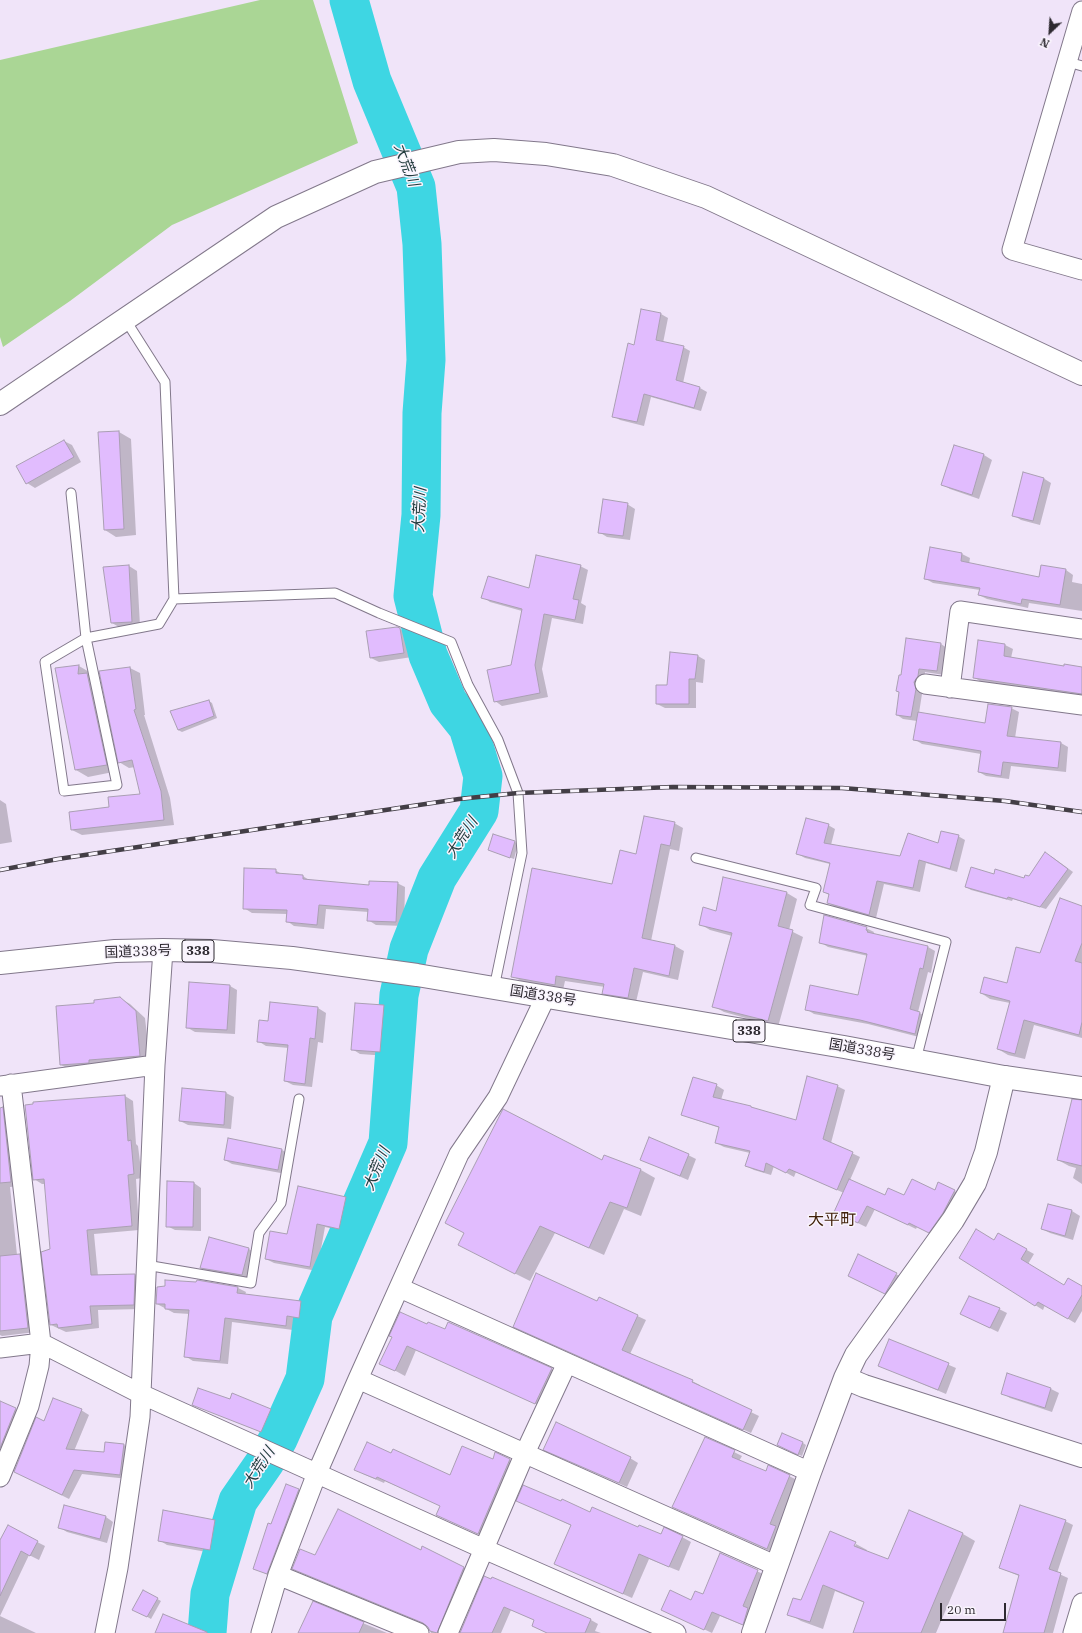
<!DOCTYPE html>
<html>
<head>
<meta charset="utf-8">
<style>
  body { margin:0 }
  #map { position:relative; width:1082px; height:1633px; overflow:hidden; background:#f0e4f9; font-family:"IBM Plex Serif",serif }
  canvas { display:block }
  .north { position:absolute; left:1030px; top:12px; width:40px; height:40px; -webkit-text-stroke:3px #f9f4fd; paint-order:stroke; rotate:205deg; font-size:11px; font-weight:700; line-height:16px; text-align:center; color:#2d2930 }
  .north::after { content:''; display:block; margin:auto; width:14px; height:18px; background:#2d2930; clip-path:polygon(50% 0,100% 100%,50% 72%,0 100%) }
  .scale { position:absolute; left:940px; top:1603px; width:66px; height:18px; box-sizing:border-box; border:2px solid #2d2930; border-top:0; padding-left:5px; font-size:12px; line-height:14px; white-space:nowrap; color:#2d2930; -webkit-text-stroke:3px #f9f4fd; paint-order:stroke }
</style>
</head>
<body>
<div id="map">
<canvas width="1082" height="1633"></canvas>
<div class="north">N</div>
<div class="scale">20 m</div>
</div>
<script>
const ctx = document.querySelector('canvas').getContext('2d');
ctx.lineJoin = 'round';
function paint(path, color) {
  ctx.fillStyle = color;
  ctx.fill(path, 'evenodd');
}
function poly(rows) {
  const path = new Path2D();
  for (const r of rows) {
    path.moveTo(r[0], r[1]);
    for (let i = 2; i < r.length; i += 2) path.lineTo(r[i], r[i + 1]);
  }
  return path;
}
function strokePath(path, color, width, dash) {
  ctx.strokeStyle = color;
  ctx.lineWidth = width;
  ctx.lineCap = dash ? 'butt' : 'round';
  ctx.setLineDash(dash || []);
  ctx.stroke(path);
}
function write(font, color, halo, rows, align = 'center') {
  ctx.font = font + ' "IBM Plex Serif","Noto Sans JP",serif';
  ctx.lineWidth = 3;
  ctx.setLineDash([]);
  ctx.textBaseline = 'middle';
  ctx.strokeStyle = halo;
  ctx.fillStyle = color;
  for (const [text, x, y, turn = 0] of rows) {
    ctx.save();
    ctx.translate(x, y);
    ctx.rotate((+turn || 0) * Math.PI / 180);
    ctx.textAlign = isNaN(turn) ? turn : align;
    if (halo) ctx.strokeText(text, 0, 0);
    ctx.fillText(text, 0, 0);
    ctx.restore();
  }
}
paint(poly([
  [260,0,313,0,358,143,172,225,70,301,3,347,0,337,0,60]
]), '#aad695');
paint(poly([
  [661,314,668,318,663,343,683,347,690,351,683,383,700,388,707,392,701,411,651,397,644,426,620,420,613,416,635,346],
  [119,432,131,439,136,535,116,537,105,530,99,433],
  [64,441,72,445,81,462,35,488,27,483],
  [954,446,984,455,992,460,979,499,950,489,942,484],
  [1043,478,1051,483,1040,525,1021,520,1013,515],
  [627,504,635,509,630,540,607,537,599,532],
  [930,549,962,554,970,558,969,564,1040,579,1066,570,1073,575,1072,582,1082,584,1082,611,1029,603,1028,608,987,599,979,595,980,590,933,583,926,579],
  [129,566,137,571,140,626,119,627,112,623],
  [580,566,588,570,581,603,586,606,583,624,552,618,542,669,548,697,502,706,495,701,512,666,522,611,490,602,483,597,530,589],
  [400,629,408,634,412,657,379,662,371,658],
  [979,641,1005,645,1013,649,1011,658,1065,667,1082,668,1082,697,981,682,974,677],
  [941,644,947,648,944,675,925,672,924,680,921,686,922,694,919,713,986,724,1011,708,1019,712,1015,738,1061,743,1068,747,1066,772,1011,766,1009,779,986,776,979,772,981,754,922,744,914,739,917,721,903,719,897,715,902,676],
  [698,656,705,660,703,683,696,682,696,708,665,708,657,704,668,686],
  [79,666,91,673,118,771,88,777,76,770,56,669],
  [130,668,140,673,145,715,144,715,170,798,174,825,82,835,72,830,110,808,141,795,135,767,129,768,119,762],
  [209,701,212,703,217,718,182,732,178,730],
  [0,800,6,804,12,842,0,844],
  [674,823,683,828,679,851,670,849,651,941,675,946,684,951,678,980,643,972,636,1002,612,998,604,993,605,987,565,981,563,990,521,981,512,976,613,885,637,855],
  [828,825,835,829,831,845,901,857,958,836,965,840,957,872,926,863,920,892,884,884,876,918,835,907,828,903,829,895,824,892,830,864,805,858,798,854],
  [515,842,518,844,514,859,489,850],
  [1051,856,1073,872,1046,909,1013,899,1012,901,971,890,966,887,995,875,1025,879,1029,877],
  [275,870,283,875,303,876,309,880,370,886,397,883,405,887,404,926,376,925,368,920,369,912,326,909,324,929,294,926,287,921,287,914,252,913,244,908],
  [787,893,797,899,789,930,803,937,778,1027,724,1012,713,1006,732,936,710,930,700,924,717,912],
  [1082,907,1082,1038,1034,1025,1025,1059,1008,1055,998,1049,1010,1003,990,999,981,993,1008,984,1040,954],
  [866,928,874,932,873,935,928,947,935,951,931,973,928,972,918,1012,927,1017,923,1038,868,1024,814,1014,806,1009,858,996,868,956,828,947,820,942],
  [230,986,237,990,235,1034,195,1032,188,1028],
  [120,998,130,1004,145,1018,150,1061,71,1070,61,1065,95,1004],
  [271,1004,318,1008,326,1013,323,1043,318,1042,312,1087,293,1085,285,1081,289,1048,266,1046,258,1041,269,1022],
  [384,1006,391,1011,388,1056,360,1054,352,1049],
  [716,1085,724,1090,721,1100,751,1107,757,1110,796,1121,837,1086,845,1090,831,1143,860,1157,850,1180,885,1197,905,1197,935,1191,939,1183,962,1195,937,1236,917,1227,916,1229,875,1209,866,1227,835,1212,844,1193,796,1172,794,1177,774,1166,771,1175,754,1170,746,1166,750,1153,724,1147,716,1143,720,1128,690,1118,682,1114],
  [183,1089,226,1093,234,1097,231,1129,188,1125,180,1121],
  [125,1096,133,1101,136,1144,138,1146,142,1178,136,1179,139,1230,94,1234,98,1276,135,1275,143,1279,141,1309,98,1310,99,1328,66,1332,51,1325,51,1250,46,1184,42,1184,34,1179],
  [2,1108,11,1113,19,1186,10,1187,17,1255,19,1255,28,1260,36,1332,2,1336,0,1335,0,1109],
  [1082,1117,1082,1184,1073,1178,1076,1168,1069,1166,1058,1160],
  [282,1150,289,1154,286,1174,232,1164,225,1160],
  [688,1155,696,1159,688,1180,641,1160],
  [603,1161,641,1170,655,1178,641,1216,624,1209,604,1255,555,1233,530,1281,474,1253],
  [194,1183,201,1188,201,1231,175,1230,167,1226],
  [346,1197,354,1202,347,1232,325,1227,317,1271,274,1263,266,1259,288,1235],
  [1049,1205,1072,1211,1080,1216,1073,1240,1050,1233,1042,1229],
  [998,1234,1034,1254,1028,1264,1064,1286,1082,1287,1082,1311,1075,1323,1045,1305,1043,1310,960,1258,994,1241],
  [210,1239,249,1249,256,1254,249,1279,209,1272,201,1268],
  [858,1256,904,1278,893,1297,857,1280],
  [198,1281,238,1288,246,1292,245,1295,300,1302,308,1306,306,1322,295,1320,293,1330,232,1322,228,1364,193,1361,185,1356,190,1314,174,1313,157,1304,197,1283],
  [599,1298,646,1320,630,1354,692,1381,700,1385,699,1387,759,1416,751,1433,522,1331,598,1302],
  [999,1309,1007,1313,998,1332,969,1318],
  [428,1325,551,1369,560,1374,545,1408,416,1350,405,1376,381,1363],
  [890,1340,956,1368,946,1394,880,1366],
  [1051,1389,1059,1393,1052,1412,1010,1398,1002,1393],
  [230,1401,270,1410,277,1414,268,1435,194,1405],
  [0,1402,23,1414,0,1471],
  [81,1410,89,1415,74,1451,105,1454,124,1445,131,1449,128,1479,82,1474,69,1499,23,1476,44,1422],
  [706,1438,742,1456,739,1461,767,1472,789,1476,797,1480,778,1528,783,1531,774,1553,673,1507],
  [803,1443,806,1445,802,1456,781,1447],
  [392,1454,450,1476,493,1460,496,1454,518,1464,486,1538,437,1515,441,1506,385,1481,384,1483,363,1474],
  [552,1454,630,1458,638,1463,627,1487],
  [287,1486,306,1494,274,1578,254,1568],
  [518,1501,591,1513,661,1536,682,1537,691,1542,679,1571,649,1559,632,1598,555,1564,572,1526],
  [106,1517,113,1522,107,1543,67,1532,59,1527],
  [215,1521,223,1525,218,1554,167,1545,159,1540],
  [1065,1521,1073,1525,1057,1573,1068,1578,1053,1633,1004,1633,1019,1576,1000,1568],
  [8,1527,45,1546,39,1560,29,1555,0,1616,0,1543],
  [963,1534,975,1541,936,1633,854,1633,865,1603,835,1591,823,1629,801,1621,789,1614,854,1543,853,1551,856,1544,867,1550,867,1552,889,1561],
  [423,1548,471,1572,441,1633,431,1633,428,1625,301,1572,315,1557,421,1551],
  [721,1554,765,1575,750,1628,720,1616,712,1633,670,1613,703,1596],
  [492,1578,591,1620,598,1624,595,1631,601,1633,547,1633,533,1626,535,1620,511,1610,501,1633,461,1633],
  [143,1591,161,1601,151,1619,134,1609],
  [314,1603,387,1633,299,1633],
  [0,1616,36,1633,0,1633]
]), '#0003');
strokePath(poly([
  [207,1633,210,1594,238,1501,265,1462,278,1439,305,1379,313,1316,388,1143,399,995,409,949,437,878,479,811,483,776,468,727,448,702,428,655,413,596,421,515,422,413,426,360,422,244,416,187,372,81,349,0]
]), '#3ed6e3', 39);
const building = poly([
  [641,309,661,313,656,340,684,346,676,380,700,387,694,408,644,394,637,422,612,417,628,343,634,345,641,309],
  [119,431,124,529,104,530,98,432,119,431],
  [64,440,74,457,26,484,16,466,64,440],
  [954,445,984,454,972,495,941,485,954,445],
  [1023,472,1044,478,1033,521,1012,516,1023,472],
  [603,499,628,503,623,536,598,533,603,499],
  [930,547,962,553,961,561,1039,577,1041,565,1066,569,1060,605,1022,599,1021,604,978,595,980,588,924,579,930,547],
  [536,555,581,565,573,599,579,600,575,620,544,614,535,665,540,693,494,702,487,670,511,665,522,609,481,598,488,576,529,588,536,555],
  [129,565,132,622,111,623,103,567,129,565],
  [397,627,400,628,404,653,370,658,366,631,397,627],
  [906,638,941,643,937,671,919,669,918,676,914,682,916,689,911,717,896,715,899,692,896,691,899,675,901,675,906,638],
  [978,640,1005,644,1004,656,1064,666,1064,664,1082,667,1082,694,973,678,978,640],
  [670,652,698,655,695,679,689,679,689,704,656,704,656,685,667,685,670,652],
  [79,665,78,674,87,673,107,765,75,770,55,668,79,665],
  [130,667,136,709,134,710,161,791,164,820,71,830,69,812,109,807,108,797,140,794,132,760,118,763,99,671,130,667],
  [209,700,214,716,178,730,170,711,209,700],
  [988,704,1012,707,1007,736,1061,742,1058,768,1003,762,1001,776,978,772,981,751,913,740,918,712,985,723,988,704],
  [644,816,675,822,670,846,661,844,642,938,675,945,669,976,634,968,628,998,602,994,604,984,556,976,555,985,511,977,532,868,612,884,620,850,636,854,644,816],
  [806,818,829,824,824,843,900,856,908,833,938,843,941,831,959,835,950,869,919,860,913,888,877,881,869,915,827,903,829,894,823,892,830,863,796,854,806,818],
  [493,834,515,841,510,858,488,850,493,834],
  [1045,852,1068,869,1040,907,1008,897,1007,899,965,887,971,867,994,874,995,869,1024,878,1025,875,1029,876,1045,852],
  [244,868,276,869,276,873,303,875,303,879,369,885,369,881,398,882,396,922,367,921,368,909,319,905,317,925,286,922,287,910,243,909,244,868],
  [723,877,787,892,778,926,793,930,768,1021,712,1007,732,933,699,925,703,907,716,911,723,877],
  [1060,898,1082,906,1082,943,1075,961,1082,963,1082,1022,1079,1035,1024,1020,1015,1054,997,1049,1010,1001,980,993,984,977,1007,983,1016,947,1040,953,1060,898],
  [824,915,867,927,866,930,868,931,867,932,928,946,923,969,920,968,910,1009,920,1012,915,1034,860,1020,805,1010,810,985,858,995,867,954,819,943,824,915],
  [189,982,230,985,227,1030,186,1028,189,982],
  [120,997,136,1011,140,1056,89,1060,89,1063,60,1065,56,1006,94,1003,94,1000,120,997],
  [270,1002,318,1007,315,1039,310,1038,305,1084,284,1081,288,1045,257,1042,259,1020,268,1021,270,1002],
  [355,1003,384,1005,380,1052,351,1050,355,1003],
  [807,1076,838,1085,823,1139,853,1152,837,1190,789,1169,786,1173,766,1163,764,1172,745,1166,750,1151,715,1143,719,1127,681,1115,693,1077,717,1084,713,1097,751,1106,751,1107,796,1120,807,1076],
  [182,1088,226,1092,224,1125,179,1121,182,1088],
  [125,1095,128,1141,131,1140,134,1174,128,1175,132,1226,87,1230,91,1275,135,1274,134,1305,90,1306,92,1324,58,1328,57,1324,50,1325,41,1252,50,1249,44,1179,33,1180,25,1105,33,1104,33,1102,125,1095],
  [1072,1099,1082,1100,1082,1166,1057,1160,1072,1099],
  [3,1107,11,1182,0,1183,0,1108,3,1107],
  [503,1109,602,1160,604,1155,641,1169,627,1208,610,1202,589,1248,540,1226,515,1274,458,1245,464,1233,445,1223,503,1109],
  [649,1137,689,1154,680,1176,640,1160,649,1137],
  [228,1138,282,1149,278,1170,224,1160,228,1138],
  [849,1179,885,1195,888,1188,904,1195,912,1179,935,1190,938,1182,955,1190,943,1213,929,1233,909,1223,908,1225,867,1206,858,1223,834,1212,849,1179],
  [167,1181,194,1182,193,1227,166,1227,167,1181],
  [298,1186,346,1197,339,1229,317,1224,310,1267,265,1259,270,1231,287,1234,298,1186],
  [1048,1204,1072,1210,1065,1236,1041,1229,1048,1204],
  [976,1229,994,1240,998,1233,1027,1249,1021,1259,1064,1285,1068,1278,1082,1286,1082,1295,1068,1319,1038,1302,1035,1306,959,1258,976,1229],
  [209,1237,249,1248,242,1275,200,1268,209,1237],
  [20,1254,28,1328,0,1331,0,1256,20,1254],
  [858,1254,897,1273,885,1294,848,1276,858,1254],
  [536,1273,597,1301,599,1297,638,1315,622,1350,693,1380,692,1382,752,1410,743,1430,513,1327,536,1273],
  [165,1280,196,1282,197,1280,238,1287,237,1293,301,1301,299,1318,287,1316,286,1326,225,1318,220,1361,184,1357,189,1310,165,1309,165,1304,156,1304,157,1287,165,1286,165,1280],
  [969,1296,1000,1308,990,1328,960,1314,969,1296],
  [400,1312,427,1324,428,1322,445,1329,448,1322,552,1368,535,1404,407,1346,395,1371,379,1364,392,1337,389,1336,400,1312],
  [889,1339,949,1363,938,1390,878,1366,889,1339],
  [1007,1373,1051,1388,1045,1408,1001,1394,1007,1373],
  [198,1388,230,1399,232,1393,271,1409,261,1432,192,1405,198,1388],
  [53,1398,82,1409,66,1449,104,1452,105,1442,124,1444,120,1475,74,1470,62,1495,14,1472,36,1417,44,1421,53,1398],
  [0,1401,16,1408,0,1448,0,1401],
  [556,1422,631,1457,619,1483,543,1450,556,1422],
  [782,1433,803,1442,798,1455,777,1445,782,1433],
  [705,1437,735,1450,732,1457,766,1471,768,1465,790,1475,770,1524,776,1526,767,1549,672,1507,705,1437],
  [367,1442,391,1453,393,1449,450,1475,462,1446,493,1459,495,1452,510,1459,478,1534,436,1515,440,1506,377,1477,376,1479,354,1470,367,1442],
  [286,1484,299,1489,267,1574,253,1569,268,1523,271,1524,286,1484],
  [523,1485,561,1501,562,1499,590,1512,592,1507,638,1527,639,1525,661,1534,664,1527,683,1536,669,1567,639,1554,623,1594,554,1564,571,1525,516,1501,523,1485],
  [64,1505,106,1516,100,1539,58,1528,64,1505],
  [1020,1505,1066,1520,1049,1569,1061,1573,1044,1633,1003,1633,1019,1575,999,1568,1020,1505],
  [338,1509,421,1550,422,1546,464,1567,437,1633,430,1631,428,1627,423,1623,292,1569,300,1549,315,1555,338,1509],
  [163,1510,215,1520,210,1550,158,1541,163,1510],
  [909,1510,963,1533,921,1633,853,1633,864,1602,823,1585,810,1622,787,1615,793,1598,801,1600,830,1531,856,1542,854,1546,888,1559,909,1510],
  [8,1525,38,1541,30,1556,21,1551,0,1596,0,1540,8,1525],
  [720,1553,758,1570,743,1606,748,1608,743,1625,712,1612,704,1630,661,1610,670,1590,691,1600,695,1591,703,1594,720,1553],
  [484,1576,491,1579,492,1577,591,1619,585,1633,547,1633,532,1626,534,1620,504,1607,492,1633,460,1633,484,1576],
  [143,1590,158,1598,147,1617,132,1610,143,1590],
  [313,1601,364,1622,359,1633,298,1633,313,1601],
  [163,1614,207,1632,207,1633,155,1633,163,1614]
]);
paint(building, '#e1bcfe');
strokePath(building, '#aa9fb3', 1);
const lane = poly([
  [1068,62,1082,66],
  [71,493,86,638,159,624,174,599,165,382,125,319],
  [174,599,335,593,379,613,451,642,468,685,498,740,518,793,522,853,494,988],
  [86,638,117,785,64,791,45,662,86,638],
  [696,858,816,888,810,905,946,942,916,1060],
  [146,1265,251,1283,259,1233,281,1203,299,1099]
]);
const street = poly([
  [1082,11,1012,250,1082,270],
  [925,684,1082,705],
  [950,688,960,611,1082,629],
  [0,1086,155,1065],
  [400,1288,810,1472],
  [0,1348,41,1343,141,1394,484,1549,676,1633],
  [358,1379,777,1566],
  [0,1477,29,1406,39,1366,41,1343,11,1084],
  [278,1575,419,1633],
  [105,1633,118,1568,140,1417,155,1065,163,950],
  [261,1633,278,1575,317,1473,358,1379,459,1154,498,1097,546,996],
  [448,1633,525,1453,567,1363],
  [1073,1633,1082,1603]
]);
const secondary = poly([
  [0,404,276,217,375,172,459,152,494,150,546,154,613,165,706,197,1082,374],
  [845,1378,864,1386,1082,1456],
  [753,1633,810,1472,845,1378,856,1355,953,1220,975,1183,986,1152,1004,1077]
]);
const highway = poly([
  [0,963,115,951,163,950,212,951,292,958,417,975,844,1047,1004,1077,1082,1088]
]);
strokePath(lane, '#82788b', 11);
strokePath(street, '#82788b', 21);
strokePath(secondary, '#82788b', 24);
strokePath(highway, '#82788b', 24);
strokePath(lane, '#fff', 9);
strokePath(street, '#fff', 19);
strokePath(secondary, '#fff', 22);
strokePath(highway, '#fff', 22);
const rail = poly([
  [0,870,58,859,459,799,518,793,673,787,842,788,1005,801,1082,812]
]);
strokePath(rail, '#433e46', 4.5);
strokePath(rail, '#f9f4fd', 3, [9]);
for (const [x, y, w] of [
  [198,951,32],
  [749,1031,32]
]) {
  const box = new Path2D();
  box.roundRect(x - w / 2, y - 11, w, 22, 3);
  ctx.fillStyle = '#f9f4fd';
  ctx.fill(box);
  strokePath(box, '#2d2930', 1);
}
write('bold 13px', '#2d2930', null, [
  ["338",198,951],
  ["338",749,1031]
]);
write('14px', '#2d2930', '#f9f4fd', [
  ["国道338号",138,952,-2],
  ["国道338号",543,996,9],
  ["国道338号",862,1050,10]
]);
write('italic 15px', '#223b3d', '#f9f4fd', [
  ["大荒川",406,165,69],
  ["大荒川",420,510,-87],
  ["大荒川",462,838,-57],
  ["大荒川",377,1169,-67],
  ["大荒川",259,1468,-57]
]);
write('16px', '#412109', '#f9f4fd', [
  ["大平町",832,1220]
]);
</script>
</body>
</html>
